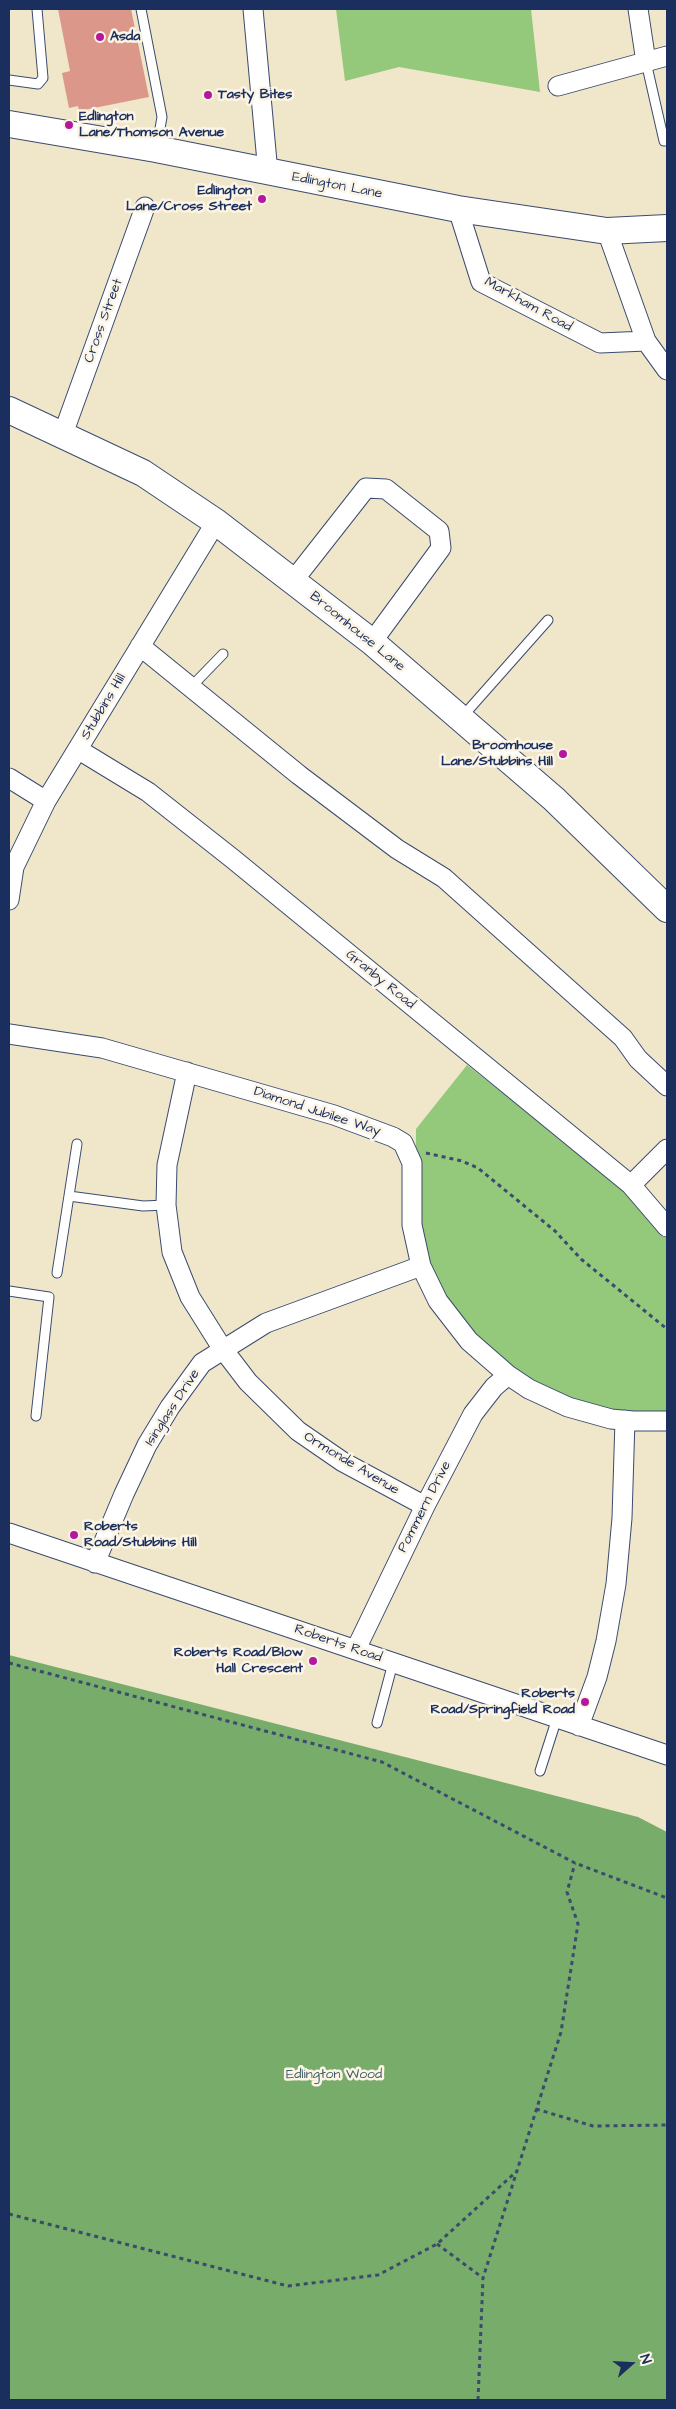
<!DOCTYPE html>
<html>
<head>
<meta charset="utf-8">
<style>
  body { margin:0 }
  #map { position:relative; width:676px; height:2409px; overflow:hidden; background:#f0e7ca; font-family:"Architects Daughter",sans-serif }
  canvas { display:block }
  .frame { position:absolute; inset:0; border:10px solid #1b2f5e; pointer-events:none }
  .north { position:absolute; left:606px; top:2339px; width:50px; height:50px; -webkit-text-stroke:4px #fcf5e5; paint-order:stroke; rotate:71deg; font-size:14px; font-weight:700; line-height:20px; text-align:center; color:#1b2f5e }
  .north::after { content:''; display:block; margin:auto; width:18px; height:22px; background:#1b2f5e; clip-path:polygon(50% 0,100% 100%,50% 72%,0 100%) }
</style>
</head>
<body>
<div id="map">
<canvas width="676" height="2409"></canvas>
<div class="frame"></div>
<div class="north">N</div>
</div>
<script>
const ctx = document.querySelector('canvas').getContext('2d');
ctx.lineJoin = 'round';
function paint(path, color) {
  ctx.fillStyle = color;
  ctx.fill(path, 'evenodd');
}
function poly(rows) {
  const path = new Path2D();
  for (const r of rows) {
    path.moveTo(r[0], r[1]);
    for (let i = 2; i < r.length; i += 2) path.lineTo(r[i], r[i + 1]);
  }
  return path;
}
function strokePath(path, color, width, dash) {
  ctx.strokeStyle = color;
  ctx.lineWidth = width;
  ctx.lineCap = dash ? 'butt' : 'round';
  ctx.setLineDash(dash || []);
  ctx.stroke(path);
}
function write(font, color, halo, rows, align = 'center') {
  ctx.font = font + ' "Architects Daughter",sans-serif';
  ctx.lineWidth = 5;
  ctx.setLineDash([]);
  ctx.textBaseline = 'middle';
  ctx.strokeStyle = halo;
  ctx.fillStyle = color;
  for (const [text, x, y, turn = 0] of rows) {
    ctx.save();
    ctx.translate(x, y);
    ctx.rotate((+turn || 0) * Math.PI / 180);
    ctx.textAlign = isNaN(turn) ? turn : align;
    if (halo) ctx.strokeText(text, 0, 0);
    ctx.fillText(text, 0, 0);
    ctx.restore();
  }
}
paint(poly([
  [336,9,531,9,540,92,399,67,345,81],
  [467,1065,626,1190,667,1238,667,1413,625,1416,546,1392,491,1351,442,1301,415,1241,416,1129]
]), '#94c87a');
paint(poly([
  [9,1655,638,1817,667,1832,667,2400,9,2400]
]), '#77ac6a');
paint(poly([
  [58,9,131,9,149,97,79,111,78,106,69,108,62,73,70,71]
]), '#dc978b');
const lane = poly([
  [141,9,162,117,157,146],
  [646,62,664,141,667,141],
  [9,80,38,84,43,78,37,9],
  [191,687,223,654],
  [463,716,548,620],
  [69,1196,143,1206,166,1205],
  [57,1273,77,1144],
  [9,1291,49,1297,36,1416],
  [377,1723,393,1663],
  [540,1771,557,1718]
]);
const street = poly([
  [253,9,268,173],
  [638,9,646,62],
  [558,86,667,56],
  [458,209,481,282,600,343,646,341],
  [607,231,646,341,667,370],
  [63,434,145,207],
  [293,581,366,488,386,489,439,531,441,548,372,642],
  [140,646,299,775,397,849,444,878,623,1038,638,1059,667,1086],
  [79,750,148,792,233,859,631,1185,667,1227],
  [9,778,46,801],
  [9,900,14,867,46,801,216,522],
  [9,1034,102,1048,334,1115,393,1137,403,1143,412,1163,412,1225,421,1266,438,1301,469,1341,508,1375,529,1389,568,1407,611,1419,633,1421,667,1421],
  [187,1072,167,1165,166,1205,172,1252,190,1297,222,1348,248,1382,298,1431,343,1462,425,1506],
  [631,1185,667,1149],
  [9,1533,667,1755],
  [95,1563,124,1494,147,1445,170,1407,202,1363,266,1323,421,1266],
  [356,1649,425,1506,473,1414,494,1387,508,1375],
  [579,1726,597,1677,606,1641,616,1584,622,1518,625,1420]
]);
const secondary = poly([
  [9,124,156,149,458,209,607,231,667,228],
  [9,410,143,473,216,522,372,642,554,799,667,909]
]);
strokePath(lane, '#3b4b6e', 11);
strokePath(street, '#3b4b6e', 21);
strokePath(secondary, '#3b4b6e', 28);
strokePath(poly([
  [426,1153,462,1161,478,1168,555,1231,581,1259,667,1329],
  [9,1663,382,1762,575,1863,667,1898],
  [536,2109,593,2126,667,2125],
  [9,2214,288,2286,378,2275,437,2244,517,2171],
  [437,2244,483,2278],
  [478,2400,483,2278,561,2032,578,1924,567,1892,575,1863]
]), '#3b4b6e', 3, [4, 4]);
strokePath(lane, '#fff', 9);
strokePath(street, '#fff', 19);
strokePath(secondary, '#fff', 26);
for (const [x, y, r, color] of [
  [100,37,5,"#b5179e"],
  [208,95,5,"#b5179e"],
  [69,125,5,"#b5179e"],
  [262,199,5,"#b5179e"],
  [563,754,5,"#b5179e"],
  [74,1535,5,"#b5179e"],
  [313,1661,5,"#b5179e"],
  [585,1702,5,"#b5179e"]
]) {
  const dot = new Path2D();
  dot.arc(x, y, r, 0, 2 * Math.PI);
  ctx.fillStyle = color;
  ctx.fill(dot);
  strokePath(dot, '#fcf5e5', 2);
}
write('bold 14px', '#1b2f5e', '#fcf5e5', [
  ["Asda",110,37],
  ["Tasty Bites",218,95],
  ["Edlington",79,117],
  ["Lane/Thomson Avenue",79,133],
  ["Edlington",252,191,"right"],
  ["Lane/Cross Street",252,207,"right"],
  ["Broomhouse",553,746,"right"],
  ["Lane/Stubbins Hill",553,762,"right"],
  ["Roberts",84,1527],
  ["Road/Stubbins Hill",84,1543],
  ["Roberts Road/Blow",303,1653,"right"],
  ["Hall Crescent",303,1669,"right"],
  ["Roberts",575,1694,"right"],
  ["Road/Springfield Road",575,1710,"right"]
], 'left');
write('14px', '#1b2f5e', '#fcf5e5', [
  ["Edlington Lane",337,186,11],
  ["Markham Road",528,305,29],
  ["Cross Street",104,321,-70],
  ["Broomhouse Lane",357,632,39],
  ["Stubbins Hill",104,707,-59],
  ["Granby Road",380,980,39],
  ["Diamond Jubilee Way",317,1112,18],
  ["Isinglass Drive",173,1408,-57],
  ["Ormonde Avenue",351,1464,31],
  ["Pommern Drive",425,1507,-63],
  ["Roberts Road",338,1644,19]
]);
write('14px', '#3f5d66', '#fcf5e5', [
  ["Edlington Wood",334,2075]
]);
</script>
</body>
</html>
